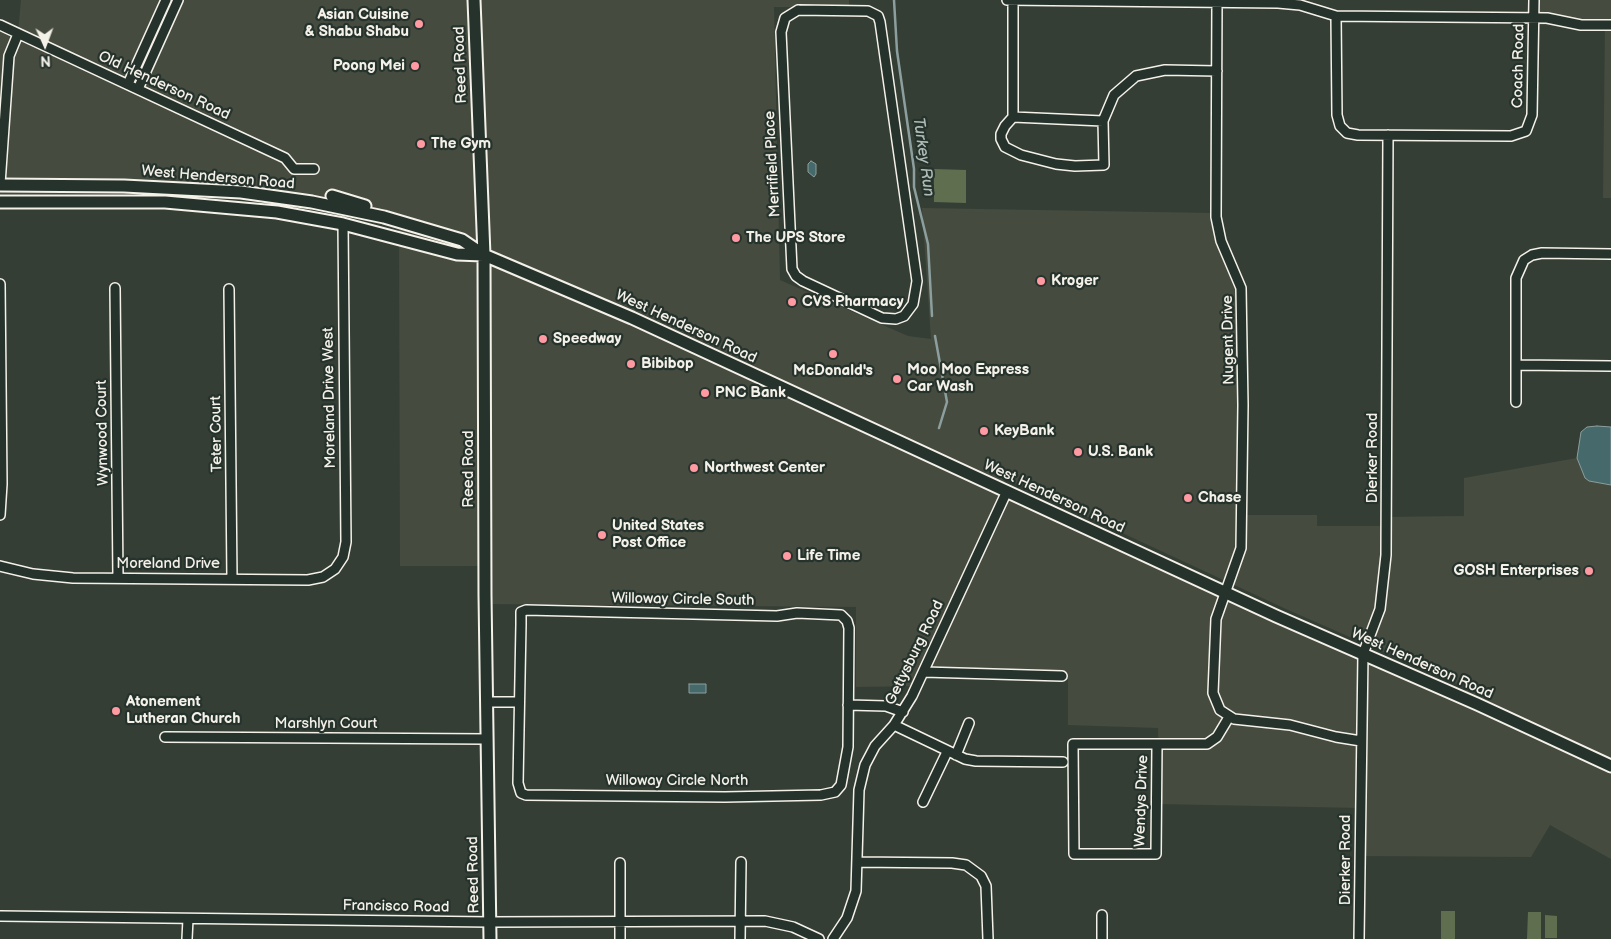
<!DOCTYPE html>
<html>
<head>
<meta charset="utf-8">
<style>
  body { margin:0 }
  #map { position:relative; width:1611px; height:939px; overflow:hidden; background:#353e35; font-family:"Balsamiq Sans",sans-serif }
  canvas { display:block }
  .north { position:absolute; left:20px; top:20px; width:50px; height:50px; -webkit-text-stroke:4px #26332d; paint-order:stroke; rotate:178deg; font-size:14px; font-weight:700; line-height:20px; text-align:center; color:#f4f1e8 }
  .north::after { content:''; display:block; margin:auto; width:18px; height:22px; background:#f4f1e8; clip-path:polygon(50% 0,100% 100%,50% 72%,0 100%) }
</style>
</head>
<body>
<div id="map">
<canvas width="1611" height="939"></canvas>
<div class="north">N</div>
</div>
<script>
const ctx = document.querySelector('canvas').getContext('2d');
ctx.lineJoin = 'round';
function paint(path, color) {
  ctx.fillStyle = color;
  ctx.fill(path, 'evenodd');
}
function poly(rows) {
  const path = new Path2D();
  for (const r of rows) {
    path.moveTo(r[0], r[1]);
    for (let i = 2; i < r.length; i += 2) path.lineTo(r[i], r[i + 1]);
  }
  return path;
}
function strokePath(path, color, width, dash) {
  ctx.strokeStyle = color;
  ctx.lineWidth = width;
  ctx.lineCap = dash ? 'butt' : 'round';
  ctx.setLineDash(dash || []);
  ctx.stroke(path);
}
function write(font, color, halo, rows, align = 'center') {
  ctx.font = font + ' "Balsamiq Sans",sans-serif';
  ctx.lineWidth = 4.5;
  ctx.setLineDash([]);
  ctx.textBaseline = 'middle';
  ctx.strokeStyle = halo;
  ctx.fillStyle = color;
  for (const [text, x, y, turn = 0] of rows) {
    ctx.save();
    ctx.translate(x, y);
    ctx.rotate((+turn || 0) * Math.PI / 180);
    ctx.textAlign = isNaN(turn) ? turn : align;
    if (halo) ctx.strokeText(text, 0, 0);
    ctx.fillText(text, 0, 0);
    ctx.restore();
  }
}
paint(poly([
  [21,0,849,0,849,7,774,7,780,280,908,336,931,339,922,208,1210,213,1213,233,1234,279,1238,293,1237,515,1317,515,1317,526,1386,526,1386,517,1464,516,1464,478,1577,458,1585,478,1589,481,1611,485,1611,859,1550,825,1531,857,1360,856,1360,808,1160,804,1158,728,1068,725,1068,675,924,672,917,686,856,687,856,607,485,604,485,566,400,566,399,224,312,202,147,195,0,194,0,26,18,33],
  [1006,479,1286,609,1464,687,1465,698,1007,491,952,609,946,609],
  [1533,0,1611,0,1611,198,1603,198,1605,26,1533,25]
]), '#464b3f');
paint(poly([
  [934,169,966,170,966,203,934,202],
  [1441,911,1455,911,1455,939,1441,939],
  [1528,912,1541,912,1541,939,1527,939],
  [1545,915,1557,916,1557,938,1545,938]
]), '#606e50');
const water = poly([
  [811,161,816,164,816,174,814,177,808,172,808,164,811,161],
  [1597,426,1611,427,1611,485,1589,481,1585,478,1577,458,1581,432,1587,427,1597,426],
  [689,684,706,684,706,693,689,693,689,684]
]);
paint(water, '#46696c');
strokePath(water, '#8c9f9e', 1);
strokePath(poly([
  [894,0,897,51,914,169,914,187,928,244,932,316],
  [935,336,947,402,939,428]
]), '#8c9f9e', 2.5);
const minor = poly([
  [1007,0,1278,3,1300,5,1336,16,1547,18,1581,25,1611,25],
  [1013,0,1013,117,1103,121,1114,95,1136,76,1165,70,1217,71],
  [1217,0,1216,217,1221,241,1241,288,1243,405,1241,548,1216,619,1213,693,1220,710,1234,719,1290,725,1336,737,1361,741],
  [798,10,868,11,878,16,880,22,917,281,913,304,904,316,896,319,882,318,803,281,796,276,792,269,781,32,785,18,798,10],
  [1336,16,1337,115,1340,126,1347,133,1358,135,1511,136,1526,131,1532,115,1534,0],
  [0,25,285,158,294,169,314,169],
  [128,84,166,0],
  [138,89,178,0],
  [1013,117,1005,126,1001,134,1001,139,1005,147,1021,155,1056,164,1075,166,1104,165,1103,121],
  [0,184,9,56,18,34],
  [0,284,2,484,0,515],
  [115,288,118,578],
  [229,289,232,579],
  [1516,365,1611,366],
  [1516,402,1516,278,1524,260,1532,255,1542,253,1611,254],
  [0,566,33,574,73,578,308,580,323,577,335,569,343,557,346,542,343,224],
  [526,610,777,616,797,613,841,615,847,621,849,628,848,747,841,785,835,792,821,795,725,797,526,795,521,793,518,783,521,624,521,612,526,610],
  [924,672,1062,676],
  [487,702,519,702],
  [848,705,886,706,903,712],
  [894,725,965,759,976,761,1063,762],
  [165,737,487,739],
  [1157,745,1156,854,1074,854,1073,744,1207,744,1217,737,1229,717],
  [956,755,969,723],
  [923,802,947,752],
  [857,862,952,863,966,865,981,876,986,886,988,939],
  [0,916,490,922,765,921,793,927,819,939],
  [187,939,188,919],
  [620,939,620,863],
  [740,939,741,862],
  [833,939,847,918,856,891,859,790,865,765,875,746,894,725,912,696,1007,491],
  [1102,939,1102,915],
  [1359,939,1363,654,1380,609,1386,555,1388,135]
]);
const major = poly([
  [474,0,484,255,485,595,490,939],
  [0,185,124,186,241,192,312,202,384,217,462,240,484,255,632,318,1276,616,1477,704,1611,766],
  [332,196,365,206],
  [0,202,165,202,277,212,343,224,457,254,483,255]
]);
strokePath(minor, '#f4f1e8', 12);
strokePath(major, '#f4f1e8', 15);
strokePath(minor, '#26332d', 9);
strokePath(major, '#26332d', 11);
for (const [x, y, r, color] of [
  [419,24,5,"#ff9aa2"],
  [415,66,5,"#ff9aa2"],
  [421,144,5,"#ff9aa2"],
  [736,238,5,"#ff9aa2"],
  [1041,281,5,"#ff9aa2"],
  [792,302,5,"#ff9aa2"],
  [543,339,5,"#ff9aa2"],
  [833,354,5,"#ff9aa2"],
  [631,364,5,"#ff9aa2"],
  [897,379,5,"#ff9aa2"],
  [705,393,5,"#ff9aa2"],
  [984,431,5,"#ff9aa2"],
  [1078,452,5,"#ff9aa2"],
  [694,468,5,"#ff9aa2"],
  [1188,498,5,"#ff9aa2"],
  [602,535,5,"#ff9aa2"],
  [787,556,5,"#ff9aa2"],
  [1589,571,5,"#ff9aa2"],
  [116,711,5,"#ff9aa2"]
]) {
  const dot = new Path2D();
  dot.arc(x, y, r, 0, 2 * Math.PI);
  ctx.fillStyle = color;
  ctx.fill(dot);
  strokePath(dot, '#26332d', 2);
}
write('bold 15px', '#f4f1e8', '#26332d', [
  ["Asian Cuisine",409,15,"right"],
  ["& Shabu Shabu",409,32,"right"],
  ["Poong Mei",405,66,"right"],
  ["The Gym",431,144],
  ["The UPS Store",746,238],
  ["Kroger",1051,281],
  ["CVS Pharmacy",802,302],
  ["Speedway",553,339],
  ["Bibibop",641,364],
  ["Moo Moo Express",907,370],
  ["Car Wash",907,387],
  ["McDonald's",833,371,"center"],
  ["PNC Bank",715,393],
  ["KeyBank",994,431],
  ["U.S. Bank",1088,452],
  ["Northwest Center",704,468],
  ["Chase",1198,498],
  ["United States",612,526],
  ["Post Office",612,543],
  ["Life Time",797,556],
  ["GOSH Enterprises",1579,571,"right"],
  ["Atonement",126,702],
  ["Lutheran Church",126,719]
], 'left');
write('15px', '#f4f1e8', '#26332d', [
  ["Reed Road",461,65,-92],
  ["Coach Road",1519,66,-89],
  ["Old Henderson Road",164,86,25],
  ["Merrifield Place",773,164,-93],
  ["West Henderson Road",218,178,5],
  ["West Henderson Road",686,327,25],
  ["Nugent Drive",1229,340,-91],
  ["Moreland Drive West",330,398,-91],
  ["Wynwood Court",103,433,-91],
  ["Teter Court",217,434,-91],
  ["Dierker Road",1373,458,-90],
  ["Reed Road",469,469,-90],
  ["West Henderson Road",1054,497,25],
  ["Moreland Drive",168,564],
  ["Willoway Circle South",683,600,1],
  ["Gettysburg Road",915,653,-64],
  ["West Henderson Road",1422,664,24],
  ["Marshlyn Court",326,724],
  ["Willoway Circle North",677,781],
  ["Wendys Drive",1142,801,-88],
  ["Dierker Road",1346,860,-90],
  ["Reed Road",474,875,-91],
  ["Francisco Road",396,907,1]
]);
write('italic 16px', '#aebbb6', '#26332d', [
  ["Turkey Run",923,157,82]
]);
</script>
</body>
</html>
